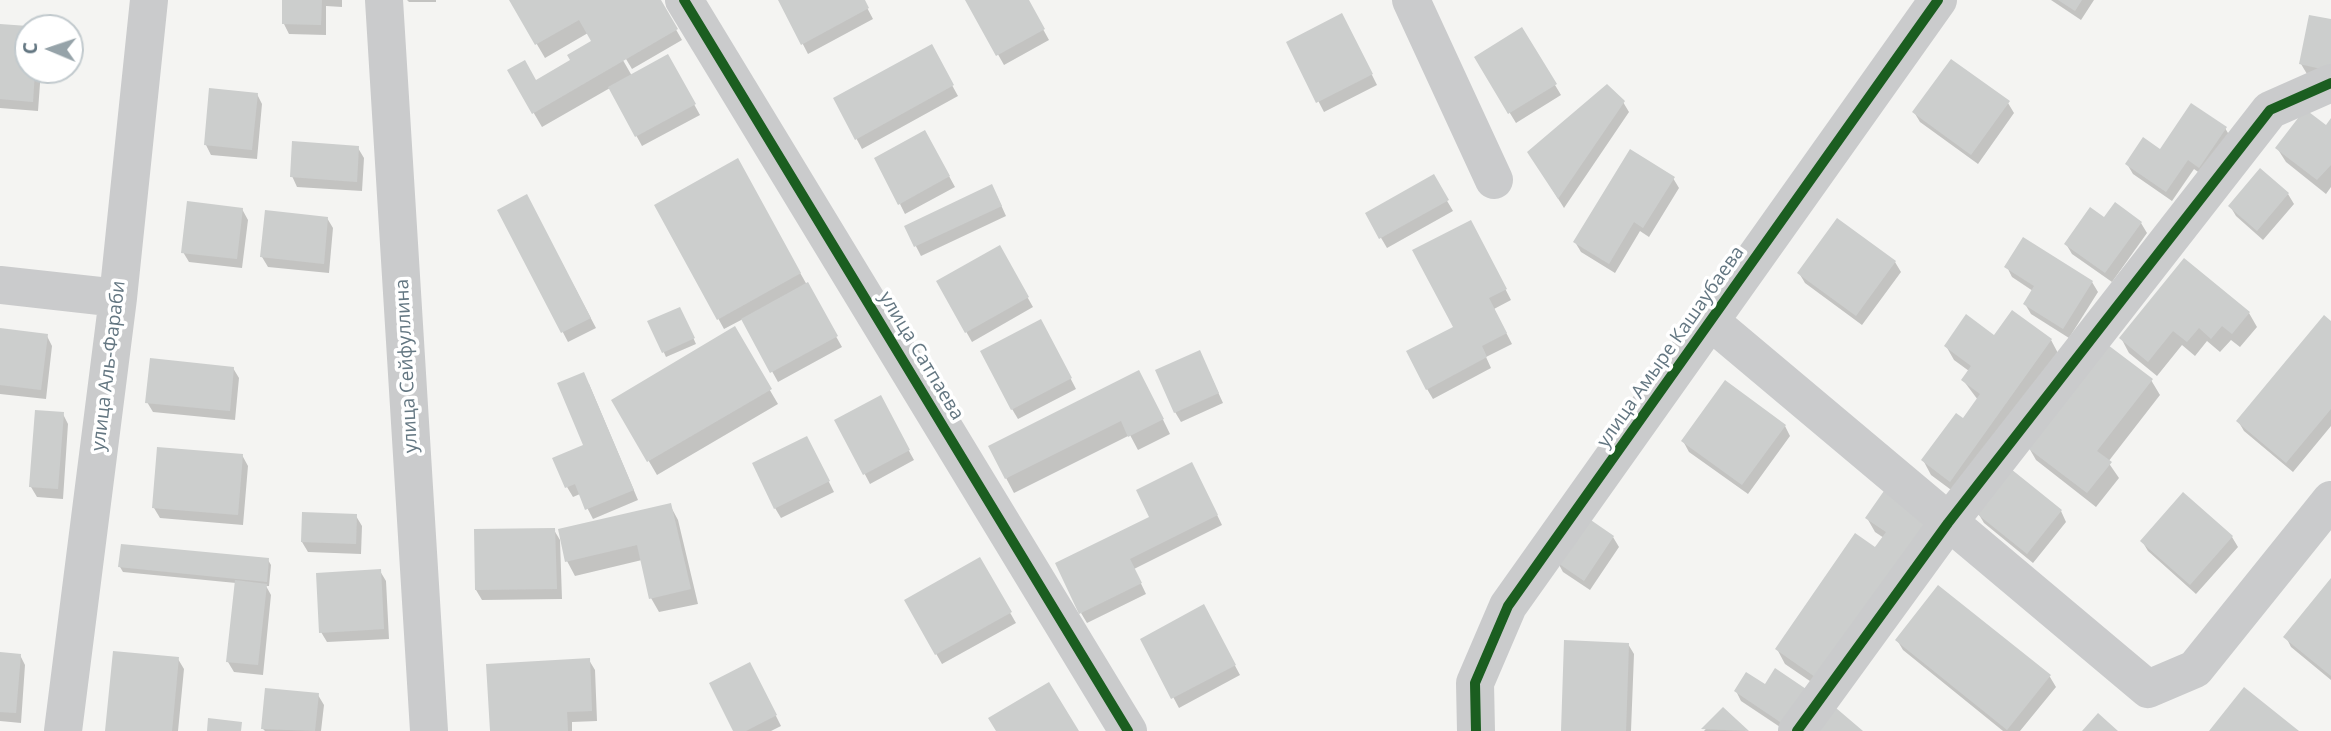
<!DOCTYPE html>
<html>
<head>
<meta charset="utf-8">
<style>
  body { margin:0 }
  #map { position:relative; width:2331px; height:731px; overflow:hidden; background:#f4f4f2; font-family:"Open Sans",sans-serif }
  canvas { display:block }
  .north { position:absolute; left:14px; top:14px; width:70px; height:70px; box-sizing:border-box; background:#fff; border:2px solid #c1c9cd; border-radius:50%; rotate:272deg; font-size:19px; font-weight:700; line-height:28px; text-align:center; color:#647782 }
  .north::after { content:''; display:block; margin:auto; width:24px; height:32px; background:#96a3a9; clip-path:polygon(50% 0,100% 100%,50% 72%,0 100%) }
</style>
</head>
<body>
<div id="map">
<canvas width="2331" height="731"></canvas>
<div class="north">С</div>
</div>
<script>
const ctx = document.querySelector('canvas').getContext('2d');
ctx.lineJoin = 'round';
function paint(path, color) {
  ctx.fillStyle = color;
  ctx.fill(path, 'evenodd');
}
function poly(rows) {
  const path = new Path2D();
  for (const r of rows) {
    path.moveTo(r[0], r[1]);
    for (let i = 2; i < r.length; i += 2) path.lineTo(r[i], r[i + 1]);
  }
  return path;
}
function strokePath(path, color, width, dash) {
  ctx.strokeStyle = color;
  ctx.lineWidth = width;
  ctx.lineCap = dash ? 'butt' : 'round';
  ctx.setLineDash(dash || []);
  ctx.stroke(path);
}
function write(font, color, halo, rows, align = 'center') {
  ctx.font = font + ' "Open Sans",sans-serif';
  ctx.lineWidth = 7;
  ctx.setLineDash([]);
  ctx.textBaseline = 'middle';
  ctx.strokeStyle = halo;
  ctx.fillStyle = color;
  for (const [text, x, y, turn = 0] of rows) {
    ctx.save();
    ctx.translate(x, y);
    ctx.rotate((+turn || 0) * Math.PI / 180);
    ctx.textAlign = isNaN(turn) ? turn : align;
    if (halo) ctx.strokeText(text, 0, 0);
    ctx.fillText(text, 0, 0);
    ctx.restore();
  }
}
paint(poly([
  [284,0,342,0,342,7,326,6,326,35,289,34,284,24],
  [407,0,436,0,436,2,409,2],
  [511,0,659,0,682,40,632,69,623,54,620,55,632,76,668,57,700,115,642,146,610,88,542,127,509,71,536,82,572,61,593,42,588,33,545,58],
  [780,0,863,0,873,19,808,54],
  [967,0,1027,0,1049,40,1004,65],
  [2051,0,2094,0,2081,20],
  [2331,21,2331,79,2307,74,2301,64],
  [1347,25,1377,85,1324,112,1288,43],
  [0,26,31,28,28,28,28,70,41,70,38,111,0,108],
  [1522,30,1561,95,1516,123,1476,58],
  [931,47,958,96,862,149,835,99],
  [257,94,262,104,257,159,211,155,206,145],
  [1623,102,1629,112,1564,208,1535,162],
  [2008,103,2014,113,1978,164,1920,122,1914,112],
  [2331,120,2331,187,2326,194,2286,162,2277,148,2326,127],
  [2225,128,2231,138,2205,177,2194,169,2172,201,2133,174,2127,164],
  [925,132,955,187,905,214,900,204],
  [358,148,364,158,362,191,297,187,292,176],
  [737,161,842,347,778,382,743,319,724,329,656,206],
  [1433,177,1453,211,1387,248,1367,214],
  [1673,178,1679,188,1649,237,1640,231,1615,273,1581,252,1575,242],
  [2288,194,2294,204,2263,240,2236,216,2230,206],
  [997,196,1006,216,921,256,906,227],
  [532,206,596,328,568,342,499,210],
  [242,209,248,220,242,268,189,262,183,252],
  [327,218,333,228,329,273,268,267,262,257],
  [2104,219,2141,223,2147,233,2112,282,2072,254,2066,244],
  [1476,232,1511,300,1494,309,1512,344,1486,357,1491,368,1433,399,1427,389,1455,328],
  [999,247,1033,307,972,342,938,282],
  [1895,262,1901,272,1862,325,1805,283,1799,273],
  [2007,267,2092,282,2098,292,2069,338,2031,314,2025,304,2033,291,2012,277],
  [682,313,696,344,666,357,650,322],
  [2249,313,2257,327,2240,347,2231,340,2220,352,2207,341,2195,356,2182,345,2157,376,2129,353,2121,338],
  [2331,323,2331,426,2293,472,2244,431,2238,421],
  [734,329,778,404,657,475,613,400],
  [0,330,47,336,52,346,46,399,0,394],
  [1046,331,1076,389,1018,419,1012,409],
  [1995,337,2051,340,2059,355,1958,495,1931,475,1923,460,1963,420,1978,400,1963,380,1969,371,1954,360,1946,346],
  [1205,363,1223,403,1181,422,1175,412],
  [233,368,239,378,235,420,153,412,147,402],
  [2151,380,2160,395,2108,462,2119,478,2096,507,2036,460,2028,446],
  [589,384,638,500,593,519,580,494,573,497,567,487,585,446],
  [1147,387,1170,434,1138,450,1130,435,1014,493,1006,478],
  [880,398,914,460,870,484,837,421],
  [63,414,68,424,63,499,37,497,31,487],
  [1785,426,1790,436,1748,494,1689,452,1683,441],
  [812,448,834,492,781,518,775,508],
  [242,455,248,466,243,525,160,518,154,508],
  [1197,474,1222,525,1134,569,1146,594,1087,623,1081,613,1151,518],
  [670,505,678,520,698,604,659,612,651,598,642,560,575,576,567,561],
  [2061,511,2066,522,2033,563,1984,523,1978,513],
  [356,516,362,526,361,554,308,552,302,542],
  [1867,518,1928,519,1826,692,1785,664,1777,649,1884,538,1875,532],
  [554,530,560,540,562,599,482,600,476,590],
  [1613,537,1619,547,1590,590,1563,572,1557,561],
  [2232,537,2238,547,2196,594,2148,551,2142,541],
  [979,559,1016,623,942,664,906,601],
  [268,560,271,565,269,586,266,586,271,595,263,675,234,672,228,662,236,583,123,572,120,567],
  [380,571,386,581,389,639,327,642,321,632],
  [2331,581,2331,680,2291,647,2286,637],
  [1939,587,2050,677,2056,687,2020,731,2003,731,1903,650,1897,640],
  [1209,617,1240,675,1179,708,1142,639],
  [1628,644,1634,654,1631,731,1563,731],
  [0,654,20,655,25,665,21,723,0,721],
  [178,659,184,669,178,731,107,731],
  [589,660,595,670,597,721,572,722,572,731,491,731],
  [755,674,781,726,771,731,735,731],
  [1765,686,1786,731,1741,701,1736,691],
  [318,695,324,705,321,731,265,731,263,729],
  [1723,709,1746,731,1704,731]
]), '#0003');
paint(poly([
  [282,0,322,0,321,25,282,24],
  [509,0,661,0,678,29,532,114,507,70,525,60,536,80,570,60,567,55,591,41,579,20,535,45],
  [778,0,865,0,869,8,801,45],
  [965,0,1029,0,1045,29,996,56],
  [2058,0,2082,0,2075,11],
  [1342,13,1373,74,1316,103,1286,42],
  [2309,15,2331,19,2331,71,2299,64],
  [0,24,28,26,28,70,35,70,33,102,0,99],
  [1522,27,1557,84,1508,114,1474,57],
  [932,44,954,85,855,140,833,98],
  [668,54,696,104,635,137,608,87],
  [1951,59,2010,101,1971,155,1912,112],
  [1607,84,1625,101,1558,199,1527,152],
  [209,88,258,93,252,150,204,145],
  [2191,103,2227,127,2199,168,2188,160,2166,192,2125,164,2143,137,2160,149],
  [2305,109,2326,125,2331,118,2331,165,2317,180,2275,148],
  [925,130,950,176,898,205,874,158],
  [292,141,359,146,357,182,290,177],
  [1630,149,1675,177,1643,228,1634,222,1609,264,1573,242],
  [738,158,801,273,717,320,654,205],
  [2260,168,2289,193,2257,231,2228,206],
  [1434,174,1449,200,1379,239,1365,213],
  [992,184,1002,206,914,247,904,226],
  [527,194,591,318,561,333,497,210],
  [187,201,243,208,237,259,181,253],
  [2115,202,2142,222,2105,273,2064,244,2090,207,2104,217],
  [265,210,328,217,324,264,260,257],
  [1837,218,1896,261,1856,316,1797,273],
  [1471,220,1507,289,1489,298,1507,333,1482,346,1487,357,1426,390,1406,351,1453,327,1412,250],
  [2023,237,2093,281,2063,329,2023,304,2034,286,2004,267],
  [1000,245,1029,297,965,333,936,281],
  [2184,258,2250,312,2232,334,2222,326,2211,339,2199,328,2187,342,2173,331,2148,362,2119,338],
  [808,282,838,336,770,373,741,319],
  [680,307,695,338,662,353,647,321],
  [2012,310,2052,339,1950,482,1921,460,1956,413,1963,418,1980,394,1961,380,1971,366,1944,346,1966,314,1994,335],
  [2324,315,2331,321,2331,409,2286,463,2236,421],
  [1041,319,1072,378,1011,410,980,351],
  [735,326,772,389,647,462,611,400],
  [0,328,48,334,41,390,0,385],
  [2104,342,2153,379,2097,451,2112,462,2087,493,2025,446],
  [1200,350,1219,393,1174,413,1155,370],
  [150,358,234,367,230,411,145,403],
  [1139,370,1164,419,1128,437,1121,421,1005,479,988,446],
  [584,372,634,490,585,510,575,484,565,488,552,458,583,445,557,383],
  [1725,380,1786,425,1742,485,1681,441],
  [881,395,910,450,863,475,834,420],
  [35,410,64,412,58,489,29,487],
  [807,436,830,481,774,509,752,463],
  [157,447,243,454,238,515,152,508],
  [1192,462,1218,515,1130,559,1142,583,1079,614,1055,563,1149,517,1136,490],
  [2011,469,2062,510,2027,554,1976,513],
  [1886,488,1929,518,1818,679,1775,649,1855,533,1875,547,1886,532,1865,518],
  [2183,492,2233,536,2190,585,2140,541],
  [671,503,691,589,649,599,637,545,565,562,558,529],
  [302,512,357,514,356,544,301,542],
  [1585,516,1614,536,1584,581,1555,561],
  [555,528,557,589,475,590,474,529],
  [121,544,269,558,267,582,118,567],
  [980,557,1012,612,935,655,904,600],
  [381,569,384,629,319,633,316,573],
  [2331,578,2331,676,2283,637],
  [235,580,267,584,258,665,226,662],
  [1938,585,2051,675,2007,730,1895,640],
  [1204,604,1236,665,1171,699,1140,639],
  [1564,640,1629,643,1626,731,1561,731],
  [113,651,179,657,172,731,105,731],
  [0,652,21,654,16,713,0,712],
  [590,658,592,711,567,712,568,731,490,731,486,664],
  [750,662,777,715,746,731,733,731,709,683],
  [1775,668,1806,689,1783,724,1734,691,1746,672,1765,684],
  [1049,682,1079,731,996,731,988,718],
  [2244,687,2299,731,2209,731],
  [265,688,319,693,315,731,261,729],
  [1723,707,1749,731,1701,729],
  [1836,708,1863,731,1817,731],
  [2098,713,2118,731,2082,731],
  [208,718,242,722,241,731,207,731]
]), '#cccecd');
strokePath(poly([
  [384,0,429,731],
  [684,0,1128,731],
  [1411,0,1494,180],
  [0,285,118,298],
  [1710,321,2148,689,2195,669,2331,500],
  [63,731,118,298,149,0],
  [1476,731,1475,683,1508,606,1938,0],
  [1797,731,1948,523,2270,110,2331,83]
]), '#cacbcc', 38);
strokePath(poly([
  [684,0,1128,731],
  [1476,731,1475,683,1508,606,1938,0],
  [1797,731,1948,523,2270,110,2331,83]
]), '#1b5e20', 10);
write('19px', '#647782', '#fff', [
  ["улица Амыре Кашаубаева",1671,347,-55],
  ["улица Сатпаева",921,356,59],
  ["улица Аль-Фараби",109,366,-83],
  ["улица Сейфуллина",407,366,-93]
]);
</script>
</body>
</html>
